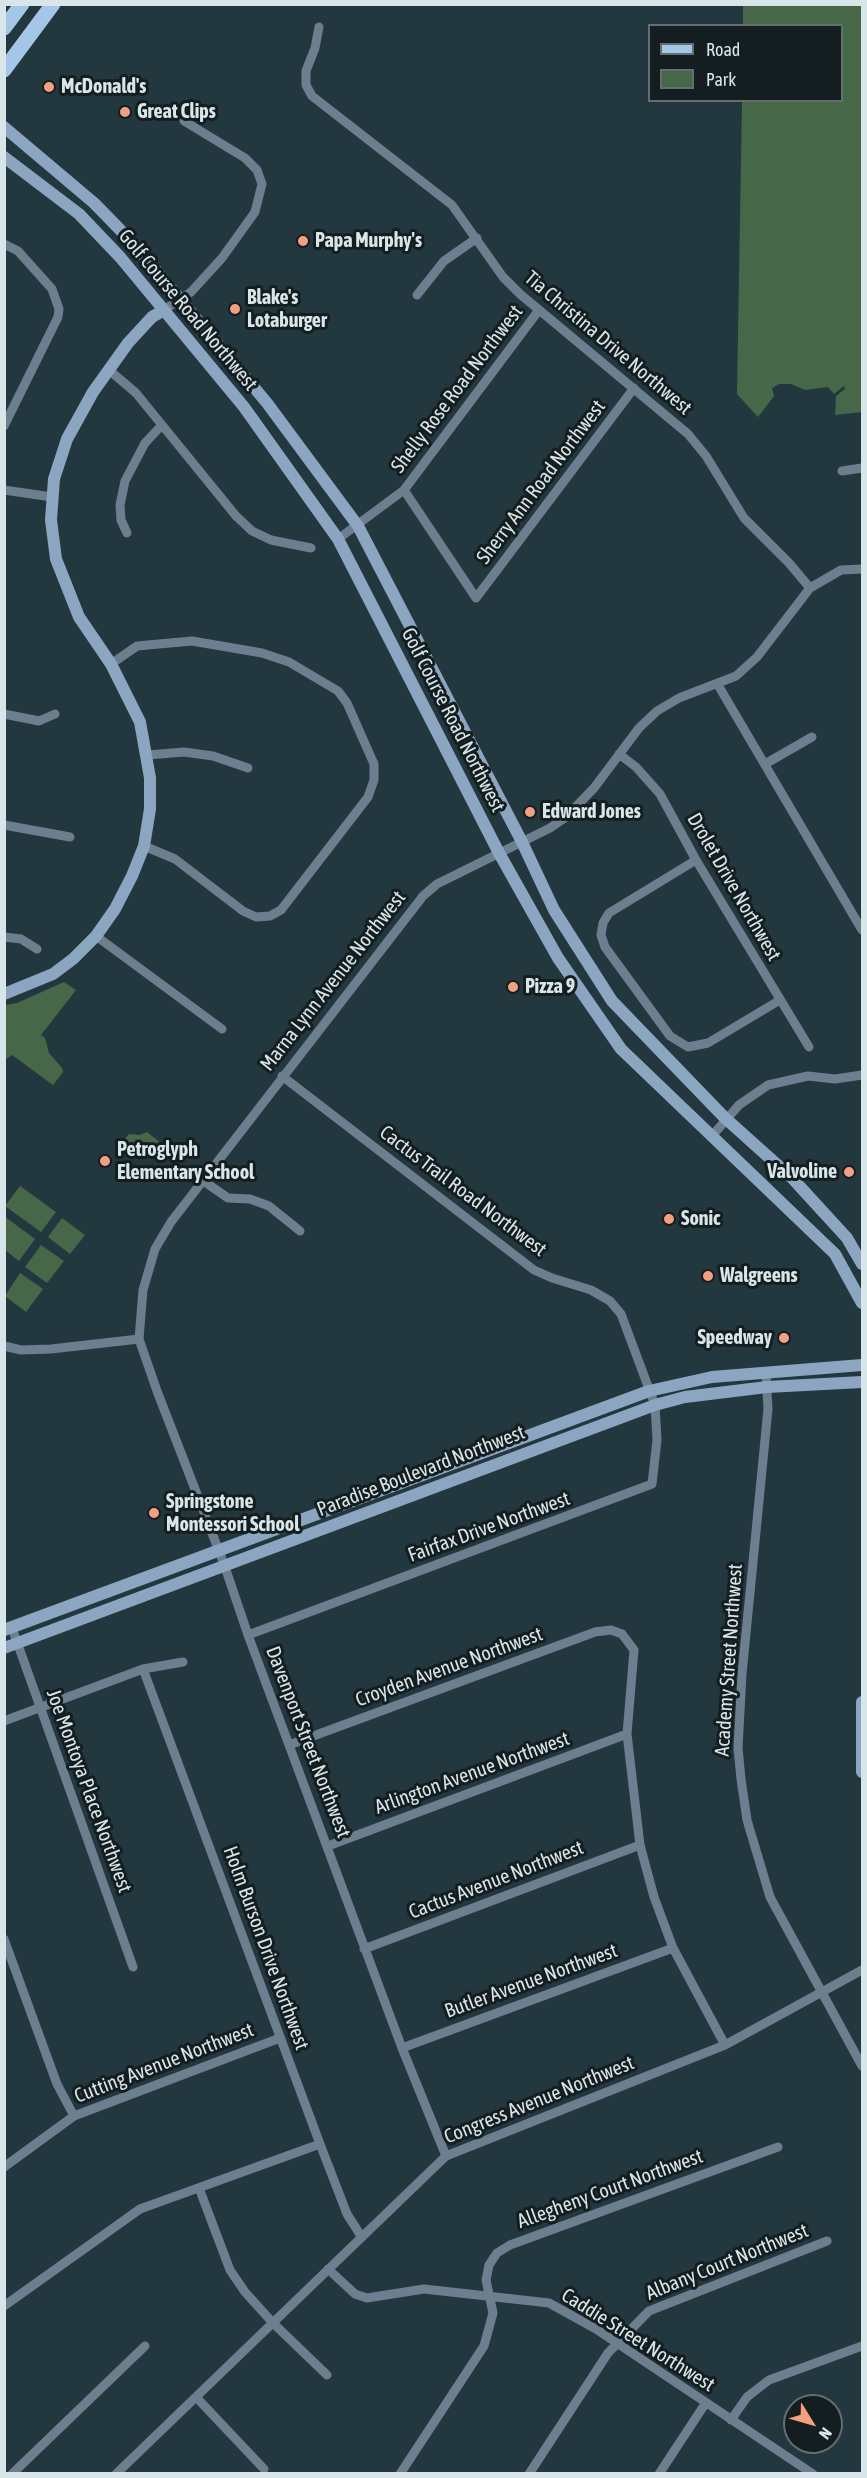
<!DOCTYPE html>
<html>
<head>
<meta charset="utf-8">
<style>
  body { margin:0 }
  #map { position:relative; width:867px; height:2478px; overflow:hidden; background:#22383e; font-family:"Asap Condensed",sans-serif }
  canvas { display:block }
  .frame { position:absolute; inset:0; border:6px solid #d9e6e9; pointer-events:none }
  .legend { position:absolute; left:648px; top:24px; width:195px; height:78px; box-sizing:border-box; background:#141e20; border:2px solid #636e70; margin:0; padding:8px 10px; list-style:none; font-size:18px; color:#d9e6e9 }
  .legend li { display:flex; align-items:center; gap:12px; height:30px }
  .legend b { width:30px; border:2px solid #636e70 }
  .north { position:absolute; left:783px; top:2394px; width:60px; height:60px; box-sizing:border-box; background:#141e20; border:2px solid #636e70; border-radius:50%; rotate:127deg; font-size:16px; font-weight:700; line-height:24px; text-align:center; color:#d9e6e9 }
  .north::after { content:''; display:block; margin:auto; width:21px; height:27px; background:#f3a082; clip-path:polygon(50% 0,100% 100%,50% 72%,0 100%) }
</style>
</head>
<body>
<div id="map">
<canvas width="867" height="2478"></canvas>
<div class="frame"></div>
<ul class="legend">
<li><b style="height:8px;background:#a4c6e9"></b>Road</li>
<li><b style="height:16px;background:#476848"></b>Park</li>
</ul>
<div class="north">N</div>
</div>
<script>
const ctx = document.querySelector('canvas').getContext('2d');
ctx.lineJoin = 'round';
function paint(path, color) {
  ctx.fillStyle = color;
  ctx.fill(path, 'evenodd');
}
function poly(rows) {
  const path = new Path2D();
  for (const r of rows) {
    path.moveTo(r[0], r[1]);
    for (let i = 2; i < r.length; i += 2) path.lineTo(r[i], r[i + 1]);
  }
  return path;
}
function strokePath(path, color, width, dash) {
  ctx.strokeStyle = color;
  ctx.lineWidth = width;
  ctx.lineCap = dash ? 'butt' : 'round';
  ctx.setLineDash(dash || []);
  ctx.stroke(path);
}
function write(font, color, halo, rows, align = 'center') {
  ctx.font = font + ' "Asap Condensed",sans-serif';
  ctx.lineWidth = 6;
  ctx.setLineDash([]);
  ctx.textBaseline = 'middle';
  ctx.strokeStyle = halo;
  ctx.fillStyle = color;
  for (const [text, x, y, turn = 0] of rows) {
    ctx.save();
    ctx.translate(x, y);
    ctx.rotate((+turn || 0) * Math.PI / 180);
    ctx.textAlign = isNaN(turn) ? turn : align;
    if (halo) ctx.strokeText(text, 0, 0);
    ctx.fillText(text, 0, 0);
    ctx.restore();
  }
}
paint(poly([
  [743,5,862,5,862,412,835,415,836,396,845,389,844,386,834,394,828,387,805,390,791,384,779,384,772,388,774,396,758,417,737,394,742,101,842,100,842,26,743,25],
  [64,982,76,990,41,1035,45,1038,49,1053,62,1068,63,1072,53,1085,12,1055,5,1060,5,1005,17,1003],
  [147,1132,162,1144,161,1163,152,1157,130,1157,117,1148,129,1134,140,1135],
  [20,1186,56,1212,41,1232,5,1206],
  [4,1216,35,1239,19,1261,5,1250],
  [62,1218,85,1235,70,1254,48,1237],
  [41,1245,64,1261,47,1283,25,1267],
  [20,1273,43,1289,26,1312,5,1296]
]), '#476848');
strokePath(poly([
  [319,27,315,48,306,71,306,85,312,96,452,205,503,277,520,294,688,434,706,456,744,518,789,563,810,588],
  [4,244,18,251,52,289,59,309,58,317,4,426],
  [417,295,444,261,477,238],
  [164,310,191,292,222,258,255,212,262,184,257,170,245,158,184,121],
  [109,370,136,393,236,516,252,531,271,540,311,548],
  [842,471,862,468],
  [4,490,52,497],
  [404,490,476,598,634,388],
  [127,533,121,520,120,505,125,481,145,443,162,425],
  [338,539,404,490,539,310],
  [111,664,137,646,192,641,262,653,289,662,338,691,347,703,374,764,374,780,368,797,281,910,270,916,256,917,243,911,175,859,144,846],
  [718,685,862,930],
  [4,714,39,721,55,714],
  [619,754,636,767,660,794,696,860,809,1047],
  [148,755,184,752,213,756,248,768],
  [765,764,812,737],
  [4,825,70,837],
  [696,860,609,913,603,923,601,935,605,947,670,1036,688,1047,708,1043,780,1000],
  [96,936,222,1029],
  [4,937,21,939,37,949],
  [711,1137,739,1105,768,1085,808,1076,835,1079,862,1075],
  [202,1180,228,1198,250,1199,269,1206,300,1231],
  [4,1346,21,1350,51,1349,139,1339],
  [766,1374,768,1409,742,1674,738,1748,741,1779,747,1820,770,1897,862,2066],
  [12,1628,133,1967],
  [248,1635,652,1484,657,1440,655,1405,621,1314,610,1301,591,1290,552,1278,534,1270,282,1076],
  [143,1669,320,2144,347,2214,361,2236],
  [4,1721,143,1669,183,1662],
  [289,1745,595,1632,611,1630,622,1634,634,1650,627,1734,640,1845,654,1897,673,1948,725,2045],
  [328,1846,627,1734],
  [4,1939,57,2084,74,2116],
  [364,1949,640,1845],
  [402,2048,673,1948],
  [446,2156,402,2048,248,1635,224,1564,157,1391,139,1339,143,1290,155,1249,171,1222,423,896,437,884,550,828,566,817,594,788,639,728,657,711,679,698,736,676,757,657,810,588,841,570,862,569],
  [4,2167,74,2116,280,2038],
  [199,2188,230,2270,245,2292,273,2323,327,2375],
  [328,2269,355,2294,367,2298,424,2289,549,2303,596,2329,813,2474],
  [4,2306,140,2209,320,2144],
  [196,2397,264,2469],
  [731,2420,747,2397,769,2380,862,2346],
  [12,2474,145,2346],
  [116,2474,446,2156,725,2045,862,1970],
  [400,2474,484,2346,493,2313,486,2280,489,2265,497,2253,510,2245,778,2147],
  [529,2474,608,2353,649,2311,827,2241],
  [659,2474,705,2404]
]), '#6d7e8e', 9);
strokePath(poly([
  [4,127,94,203,134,244,267,403,358,526,522,842,554,910,612,1001,725,1118,792,1178,847,1238,862,1264],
  [4,157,79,214,120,257,244,407,338,539,499,853,558,958,621,1049,835,1254,862,1303],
  [4,994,53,974,73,959,96,936,115,909,132,876,144,846,150,809,150,778,140,722,111,664,79,617,56,559,51,520,54,479,67,439,93,392,128,343,152,317,164,310],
  [4,1630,649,1391,712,1377,862,1365],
  [4,1648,655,1405,685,1397,767,1387,862,1382],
  [862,1702,862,1772]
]), '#8ca6c1', 12);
strokePath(poly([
  [4,28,22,4],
  [4,70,53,4]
]), '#a4c6e9', 15);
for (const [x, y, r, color] of [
  [49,87,6,"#f3a082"],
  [125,112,6,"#f3a082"],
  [303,241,6,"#f3a082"],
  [235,309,6,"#f3a082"],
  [530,812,6,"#f3a082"],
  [513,987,6,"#f3a082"],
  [105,1161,6,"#f3a082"],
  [849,1172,6,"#f3a082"],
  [669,1219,6,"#f3a082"],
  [708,1276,6,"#f3a082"],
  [784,1338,6,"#f3a082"],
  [154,1513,6,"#f3a082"]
]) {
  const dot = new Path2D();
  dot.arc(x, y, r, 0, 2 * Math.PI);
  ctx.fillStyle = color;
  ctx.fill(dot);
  strokePath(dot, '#141e20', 2);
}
write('bold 20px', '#d9e6e9', '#141e20', [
  ["McDonald's",61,87],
  ["Great Clips",137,112],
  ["Papa Murphy's",315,241],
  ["Blake's",247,298],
  ["Lotaburger",247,321],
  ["Edward Jones",542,812],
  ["Pizza 9",525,987],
  ["Petroglyph",117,1150],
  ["Elementary School",117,1173],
  ["Valvoline",837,1172,"right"],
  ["Sonic",681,1219],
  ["Walgreens",720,1276],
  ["Speedway",772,1338,"right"],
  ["Springstone",166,1502],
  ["Montessori School",166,1525]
], 'left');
write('20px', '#d9e6e9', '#141e20', [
  ["Golf Course Road Northwest",188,310,50],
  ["Tia Christina Drive Northwest",608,343,40],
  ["Shelly Rose Road Northwest",457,389,-53],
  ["Sherry Ann Road Northwest",541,482,-53],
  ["Golf Course Road Northwest",453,720,63],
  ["Drolet Drive Northwest",734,887,60],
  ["Marna Lynn Avenue Northwest",333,981,-52],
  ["Cactus Trail Road Northwest",463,1191,37],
  ["Paradise Boulevard Northwest",421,1471,-21],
  ["Fairfax Drive Northwest",489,1527,-20],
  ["Academy Street Northwest",729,1660,-86],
  ["Croyden Avenue Northwest",449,1667,-20],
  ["Davenport Street Northwest",308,1742,69],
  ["Arlington Avenue Northwest",472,1773,-20],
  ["Joe Montoya Place Northwest",89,1791,70],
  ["Cactus Avenue Northwest",496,1880,-21],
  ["Holm Burson Drive Northwest",266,1948,70],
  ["Butler Avenue Northwest",531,1981,-20],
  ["Cutting Avenue Northwest",164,2063,-21],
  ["Congress Avenue Northwest",539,2100,-22],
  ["Allegheny Court Northwest",610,2189,-20],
  ["Albany Court Northwest",727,2262,-22],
  ["Caddie Street Northwest",638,2340,32]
]);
</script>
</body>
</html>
